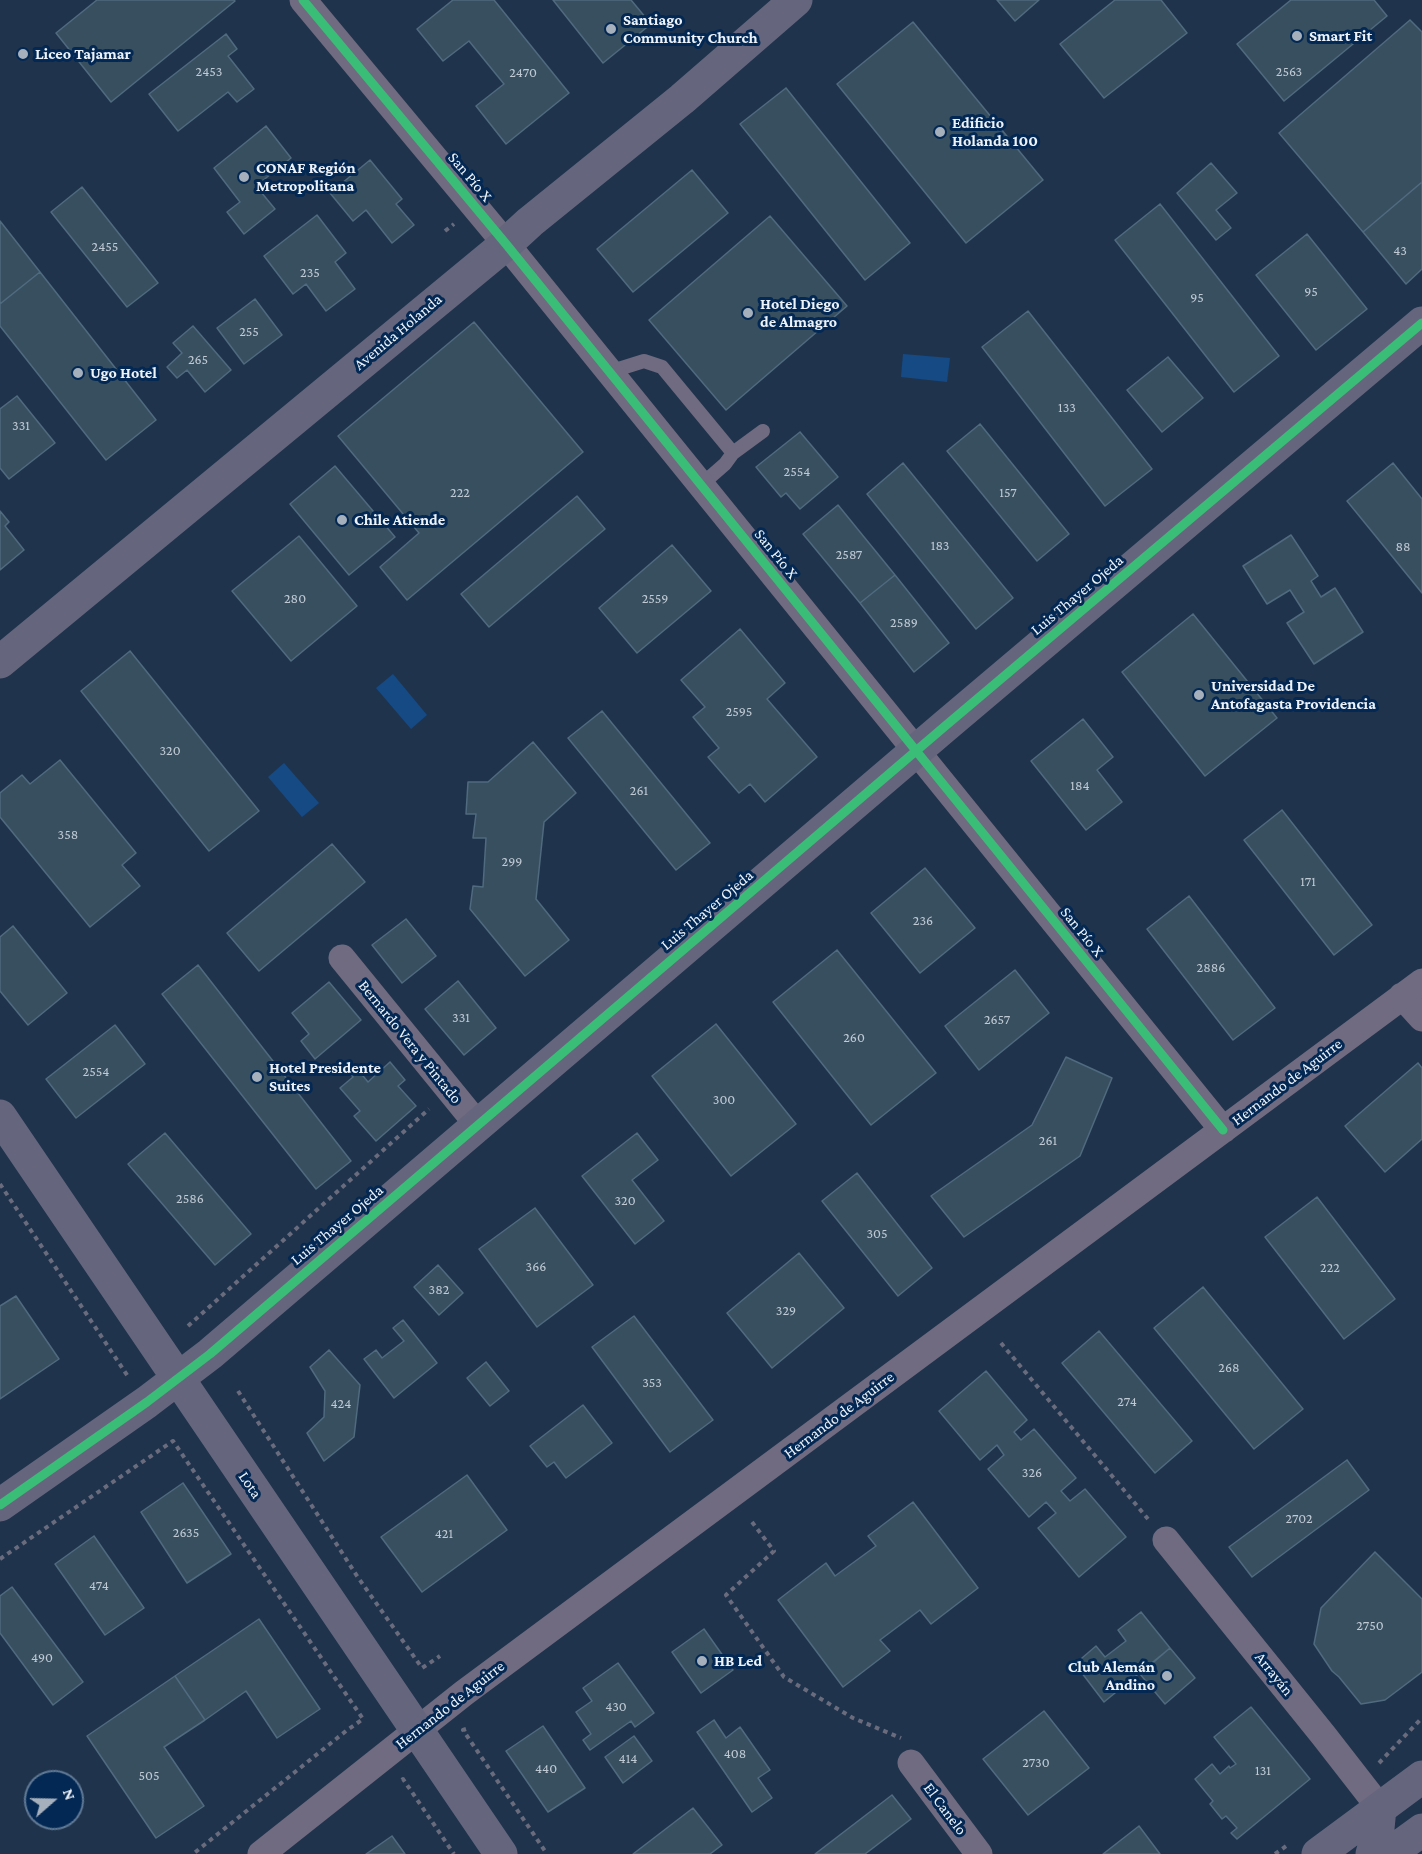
<!DOCTYPE html>
<html>
<head>
<meta charset="utf-8">
<style>
  body { margin:0 }
  #map { position:relative; width:1422px; height:1854px; overflow:hidden; background:#1f344c; font-family:"Crimson Pro",serif }
  canvas { display:block }
  .north { position:absolute; left:24px; top:1770px; width:60px; height:60px; box-sizing:border-box; background:#022853; border:2px solid #607996; border-radius:50%; rotate:70deg; font-size:16px; font-weight:700; line-height:24px; text-align:center; color:#eef3fa }
  .north::after { content:''; display:block; margin:auto; width:21px; height:27px; background:#a6b0bd; clip-path:polygon(50% 0,100% 100%,50% 72%,0 100%) }
</style>
</head>
<body>
<div id="map">
<canvas width="1422" height="1854"></canvas>
<div class="north">N</div>
</div>
<script>
const ctx = document.querySelector('canvas').getContext('2d');
ctx.lineJoin = 'round';
function paint(path, color) {
  ctx.fillStyle = color;
  ctx.fill(path, 'evenodd');
}
function poly(rows) {
  const path = new Path2D();
  for (const r of rows) {
    path.moveTo(r[0], r[1]);
    for (let i = 2; i < r.length; i += 2) path.lineTo(r[i], r[i + 1]);
  }
  return path;
}
function strokePath(path, color, width, dash) {
  ctx.strokeStyle = color;
  ctx.lineWidth = width;
  ctx.lineCap = dash ? 'butt' : 'round';
  ctx.setLineDash(dash || []);
  ctx.stroke(path);
}
function write(font, color, halo, rows, align = 'center') {
  ctx.font = font + ' "Crimson Pro",serif';
  ctx.lineWidth = 6;
  ctx.setLineDash([]);
  ctx.textBaseline = 'middle';
  ctx.strokeStyle = halo;
  ctx.fillStyle = color;
  for (const [text, x, y, turn = 0] of rows) {
    ctx.save();
    ctx.translate(x, y);
    ctx.rotate((+turn || 0) * Math.PI / 180);
    ctx.textAlign = isNaN(turn) ? turn : align;
    if (halo) ctx.strokeText(text, 0, 0);
    ctx.fillText(text, 0, 0);
    ctx.restore();
  }
}
paint(poly([
  [903,354,950,358,947,382,901,377],
  [393,674,427,715,411,729,376,688],
  [284,763,319,803,302,817,268,777]
]), '#154a85');
const building = poly([
  [97,0,234,0,235,1,111,102,56,33,97,0],
  [453,0,494,0,569,93,506,144,476,106,504,84,469,41,443,61,417,29,453,0],
  [553,0,631,0,651,24,603,63,553,0],
  [997,0,1039,0,1015,21,997,0],
  [1115,0,1161,0,1187,33,1104,98,1060,44,1115,0],
  [1291,0,1374,0,1387,16,1284,101,1237,44,1291,0],
  [1410,20,1422,32,1422,182,1363,232,1279,133,1410,20],
  [913,22,1043,180,966,243,837,84,913,22],
  [226,34,237,49,228,56,254,89,237,102,228,92,178,131,149,94,226,34],
  [786,88,910,243,865,280,740,124,786,88],
  [266,126,291,158,256,186,275,209,244,234,227,212,240,202,214,168,266,126],
  [370,160,402,199,396,204,414,225,392,243,366,210,353,221,330,193,370,160],
  [1211,163,1237,193,1216,210,1231,228,1216,240,1177,193,1211,163],
  [692,170,728,213,633,292,597,249,692,170],
  [1422,182,1422,269,1406,284,1363,232,1422,182],
  [82,187,158,283,127,307,51,212,82,187],
  [1160,204,1279,356,1234,392,1115,240,1160,204],
  [317,215,346,253,335,262,355,289,326,311,306,284,293,294,264,256,317,215],
  [770,216,847,306,726,410,649,320,770,216],
  [0,221,40,272,0,304,0,221],
  [1307,234,1367,309,1316,350,1256,275,1307,234],
  [40,272,156,420,106,460,0,326,0,304,40,272],
  [255,299,282,335,244,364,217,328,255,299],
  [1028,311,1152,469,1105,506,982,347,1028,311],
  [474,322,583,452,407,600,380,567,419,533,338,436,474,322],
  [193,326,231,370,205,392,187,370,177,378,167,367,182,353,173,343,193,326],
  [1168,357,1203,398,1162,432,1127,390,1168,357],
  [17,396,55,443,9,479,0,468,0,409,17,396],
  [980,424,1069,534,1037,561,947,451,980,424],
  [800,432,838,477,800,509,786,493,781,497,756,467,800,432],
  [903,463,1013,598,976,629,867,494,903,463],
  [1393,463,1422,499,1422,593,1347,501,1393,463],
  [335,466,395,537,349,575,290,504,335,466],
  [577,496,605,529,489,627,461,594,577,496],
  [838,505,895,575,860,603,803,534,838,505],
  [0,511,9,522,5,526,24,550,0,570,0,511],
  [1291,535,1318,576,1311,581,1321,597,1335,588,1363,632,1314,664,1287,623,1304,612,1290,590,1267,604,1243,566,1291,535],
  [299,536,357,606,291,661,232,591,299,536],
  [672,545,711,591,637,653,599,608,672,545],
  [895,575,949,643,914,672,860,603,895,575],
  [1193,614,1277,718,1205,776,1122,672,1193,614],
  [740,629,785,683,767,699,817,757,765,802,750,784,739,793,708,757,719,748,693,717,705,707,681,680,740,629],
  [130,651,259,811,209,851,81,691,130,651],
  [602,711,710,843,676,870,568,738,602,711],
  [1083,719,1113,757,1097,770,1122,802,1086,830,1031,761,1083,719],
  [533,742,576,793,544,822,536,899,569,940,525,976,470,909,473,886,483,887,486,838,473,838,476,814,466,814,468,782,488,782,533,742],
  [60,760,136,853,122,865,140,886,90,927,0,817,0,793,22,775,30,784,60,760],
  [1282,810,1372,925,1334,955,1244,840,1282,810],
  [332,844,365,882,259,971,227,933,332,844],
  [925,868,975,928,920,973,871,913,925,868],
  [1189,896,1275,1008,1233,1040,1147,929,1189,896],
  [406,919,436,956,402,983,372,945,406,919],
  [13,926,67,993,28,1025,0,991,0,937,13,926],
  [837,950,936,1073,871,1125,773,1002,837,950],
  [198,965,351,1161,316,1189,162,994,198,965],
  [1015,970,1049,1013,979,1070,945,1026,1015,970],
  [458,981,496,1028,464,1055,425,1009,458,981],
  [329,982,361,1020,315,1059,301,1041,309,1034,292,1013,329,982],
  [716,1024,796,1124,731,1176,652,1076,716,1024],
  [115,1025,145,1064,76,1118,46,1079,115,1025],
  [1066,1057,1112,1078,1080,1156,964,1237,931,1196,1032,1125,1066,1057],
  [390,1062,405,1080,398,1086,416,1106,376,1141,354,1116,360,1111,340,1088,353,1077,348,1070,354,1065,368,1082,390,1062],
  [1418,1063,1422,1068,1422,1139,1385,1172,1345,1126,1418,1063],
  [165,1133,251,1234,215,1265,128,1164,165,1133],
  [637,1133,658,1160,632,1180,664,1221,635,1244,582,1176,637,1133],
  [857,1173,932,1268,898,1296,822,1201,857,1173],
  [1317,1197,1395,1299,1344,1339,1265,1237,1317,1197],
  [535,1208,593,1285,537,1327,479,1249,535,1208],
  [799,1253,844,1308,772,1368,727,1313,799,1253],
  [438,1265,463,1293,439,1315,414,1287,438,1265],
  [1203,1287,1303,1409,1254,1449,1154,1328,1203,1287],
  [16,1296,59,1359,0,1399,0,1306,16,1296],
  [634,1316,713,1420,670,1452,592,1347,634,1316],
  [403,1320,437,1363,394,1398,364,1359,376,1350,382,1358,404,1341,393,1328,403,1320],
  [1099,1331,1192,1441,1155,1473,1062,1363,1099,1331],
  [329,1350,360,1385,354,1437,324,1461,307,1433,324,1417,325,1391,310,1367,329,1350],
  [486,1362,509,1391,490,1406,467,1378,486,1362],
  [986,1371,1027,1420,1014,1432,1021,1440,1034,1429,1076,1478,1061,1491,1070,1501,1085,1489,1126,1537,1079,1577,1038,1528,1056,1513,1046,1502,1029,1517,988,1469,1004,1455,997,1445,980,1460,939,1411,986,1371],
  [583,1405,612,1443,566,1478,554,1462,547,1467,530,1446,583,1405],
  [1347,1460,1369,1490,1252,1577,1229,1547,1347,1460],
  [467,1475,507,1530,422,1592,381,1537,467,1475],
  [183,1483,231,1554,187,1583,141,1512,183,1483],
  [913,1502,978,1588,931,1624,920,1610,880,1640,890,1651,843,1687,778,1600,826,1563,835,1576,876,1546,868,1536,913,1502],
  [94,1536,144,1608,105,1635,55,1564,94,1536],
  [1375,1552,1422,1599,1422,1672,1385,1700,1361,1704,1339,1677,1332,1671,1314,1644,1321,1608,1375,1552],
  [12,1587,83,1682,53,1705,0,1633,0,1596,12,1587],
  [1141,1612,1170,1648,1104,1702,1075,1664,1096,1646,1105,1657,1126,1641,1118,1630,1141,1612],
  [259,1619,320,1709,277,1738,246,1691,205,1720,175,1676,259,1619],
  [704,1629,733,1670,701,1693,672,1652,704,1629],
  [1170,1648,1195,1678,1165,1704,1140,1674,1170,1648],
  [618,1663,654,1713,635,1727,631,1721,590,1750,583,1740,591,1734,576,1712,592,1701,583,1688,618,1663],
  [175,1676,205,1720,164,1747,204,1806,156,1838,87,1736,175,1676],
  [1251,1707,1310,1779,1237,1839,1231,1833,1237,1828,1226,1816,1222,1819,1210,1804,1213,1801,1195,1779,1212,1764,1220,1774,1229,1766,1230,1768,1236,1764,1214,1737,1251,1707],
  [1044,1711,1089,1768,1028,1815,983,1759,1044,1711],
  [714,1720,726,1738,740,1727,770,1770,758,1778,772,1798,752,1812,697,1732,714,1720],
  [543,1726,585,1788,548,1812,506,1751,543,1726],
  [634,1736,652,1761,623,1783,605,1757,634,1736],
  [892,1795,911,1819,865,1854,815,1854,892,1795],
  [693,1808,722,1845,710,1854,633,1854,693,1808],
  [1139,1826,1160,1854,1103,1854,1139,1826],
  [392,1836,405,1854,366,1854,392,1836]
]);
paint(building, '#384f60');
strokePath(building, '#506a7e', 1.5);
strokePath(poly([
  [445,231,454,224],
  [0,1184,129,1378],
  [188,1326,429,1109],
  [1001,1343,1148,1519],
  [238,1391,357,1576,422,1668,440,1656],
  [752,1522,774,1551,726,1595,784,1677,853,1718,901,1738],
  [0,1559,173,1441,363,1719,346,1731,193,1854],
  [466,1729,463,1730,547,1854],
  [1379,1763,1422,1718],
  [402,1780,403,1779,454,1854],
  [1275,1854,1289,1844]
]), '#6a6c7e', 4, [4.5, 4.5]);
strokePath(poly([
  [609,372,644,361,662,367,733,453],
  [701,485,725,464,733,453,763,431]
]), '#706b81', 14);
strokePath(poly([
  [303,0,506,244,1223,1130],
  [342,958,478,1125],
  [1402,996,1422,1018],
  [1166,1540,1324,1736,1380,1808],
  [911,1763,979,1854],
  [261,1854,464,1693,1422,982]
]), '#706b81', 27);
strokePath(poly([
  [0,662,506,244,530,222,682,99,796,0],
  [0,1116,501,1854],
  [0,1505,147,1402,210,1354,944,727,1422,323],
  [1318,1854,1422,1777],
  [1372,1854,1377,1838,1380,1808],
  [1389,1854,1422,1830]
]), '#65667e', 33);
strokePath(poly([
  [303,0,506,244,1223,1130],
  [0,1505,147,1402,210,1354,944,727,1422,323]
]), '#3abd76', 9);
for (const [x, y, r, color] of [
  [611,29,6,"#a6b0bd"],
  [1297,36,6,"#a6b0bd"],
  [23,54,6,"#a6b0bd"],
  [940,132,6,"#a6b0bd"],
  [244,177,6,"#a6b0bd"],
  [748,313,6,"#a6b0bd"],
  [78,373,6,"#a6b0bd"],
  [342,520,6,"#a6b0bd"],
  [1199,695,6,"#a6b0bd"],
  [257,1077,6,"#a6b0bd"],
  [702,1661,6,"#a6b0bd"],
  [1167,1676,6,"#a6b0bd"]
]) {
  const dot = new Path2D();
  dot.arc(x, y, r, 0, 2 * Math.PI);
  ctx.fillStyle = color;
  ctx.fill(dot);
  strokePath(dot, '#022853', 2);
}
write('14px', '#c0cad4', null, [
  ["2453",209,72],
  ["2563",1289,72],
  ["2470",523,73],
  ["2455",105,247],
  ["43",1400,251],
  ["235",310,273],
  ["95",1311,292],
  ["95",1197,298],
  ["255",249,332],
  ["265",198,360],
  ["133",1067,408],
  ["331",21,426],
  ["2554",797,472],
  ["222",460,493],
  ["157",1008,493],
  ["183",940,546],
  ["88",1403,547],
  ["2587",849,555],
  ["280",295,599],
  ["2559",655,599],
  ["2589",904,623],
  ["2595",739,712],
  ["320",170,751],
  ["184",1080,786],
  ["261",639,791],
  ["358",68,835],
  ["299",512,862],
  ["171",1308,882],
  ["236",923,921],
  ["2886",1211,968],
  ["331",461,1018],
  ["2657",997,1020],
  ["260",854,1038],
  ["2554",96,1072],
  ["300",724,1100],
  ["261",1048,1141],
  ["2586",190,1199],
  ["320",625,1201],
  ["305",877,1234],
  ["366",536,1267],
  ["222",1330,1268],
  ["382",439,1290],
  ["329",786,1311],
  ["268",1229,1368],
  ["353",652,1383],
  ["274",1127,1402],
  ["424",341,1404],
  ["326",1032,1473],
  ["2702",1299,1519],
  ["2635",186,1533],
  ["421",444,1534],
  ["474",99,1586],
  ["2750",1370,1626],
  ["490",42,1658],
  ["430",616,1707],
  ["408",735,1754],
  ["414",628,1759],
  ["2730",1036,1763],
  ["440",546,1769],
  ["131",1263,1771],
  ["505",149,1776]
]);
write('bold 16px', '#eef3fa', '#022853', [
  ["Santiago",623,20],
  ["Community Church",623,38],
  ["Smart Fit",1309,36],
  ["Liceo Tajamar",35,54],
  ["Edificio",952,123],
  ["Holanda 100",952,141],
  ["CONAF Región",256,168],
  ["Metropolitana",256,186],
  ["Hotel Diego",760,304],
  ["de Almagro",760,322],
  ["Ugo Hotel",90,373],
  ["Chile Atiende",354,520],
  ["Universidad De",1211,686],
  ["Antofagasta Providencia",1211,704],
  ["Hotel Presidente",269,1068],
  ["Suites",269,1086],
  ["HB Led",714,1661],
  ["Club Alemán",1155,1667,"right"],
  ["Andino",1155,1685,"right"]
], 'left');
write('16px', '#eef3fa', '#022853', [
  ["San Pío X",470,177,50],
  ["Avenida Holanda",398,332,-40],
  ["San Pío X",776,554,51],
  ["Luis Thayer Ojeda",1077,595,-40],
  ["Luis Thayer Ojeda",707,910,-40],
  ["San Pío X",1082,932,51],
  ["Bernardo Vera y Pintado",410,1042,51],
  ["Hernando de Aguirre",1287,1082,-37],
  ["Luis Thayer Ojeda",337,1225,-40],
  ["Hernando de Aguirre",839,1415,-37],
  ["Lota",250,1485,56],
  ["Arrayán",1274,1674,51],
  ["Hernando de Aguirre",450,1705,-38],
  ["El Canelo",945,1809,53]
]);
</script>
</body>
</html>
